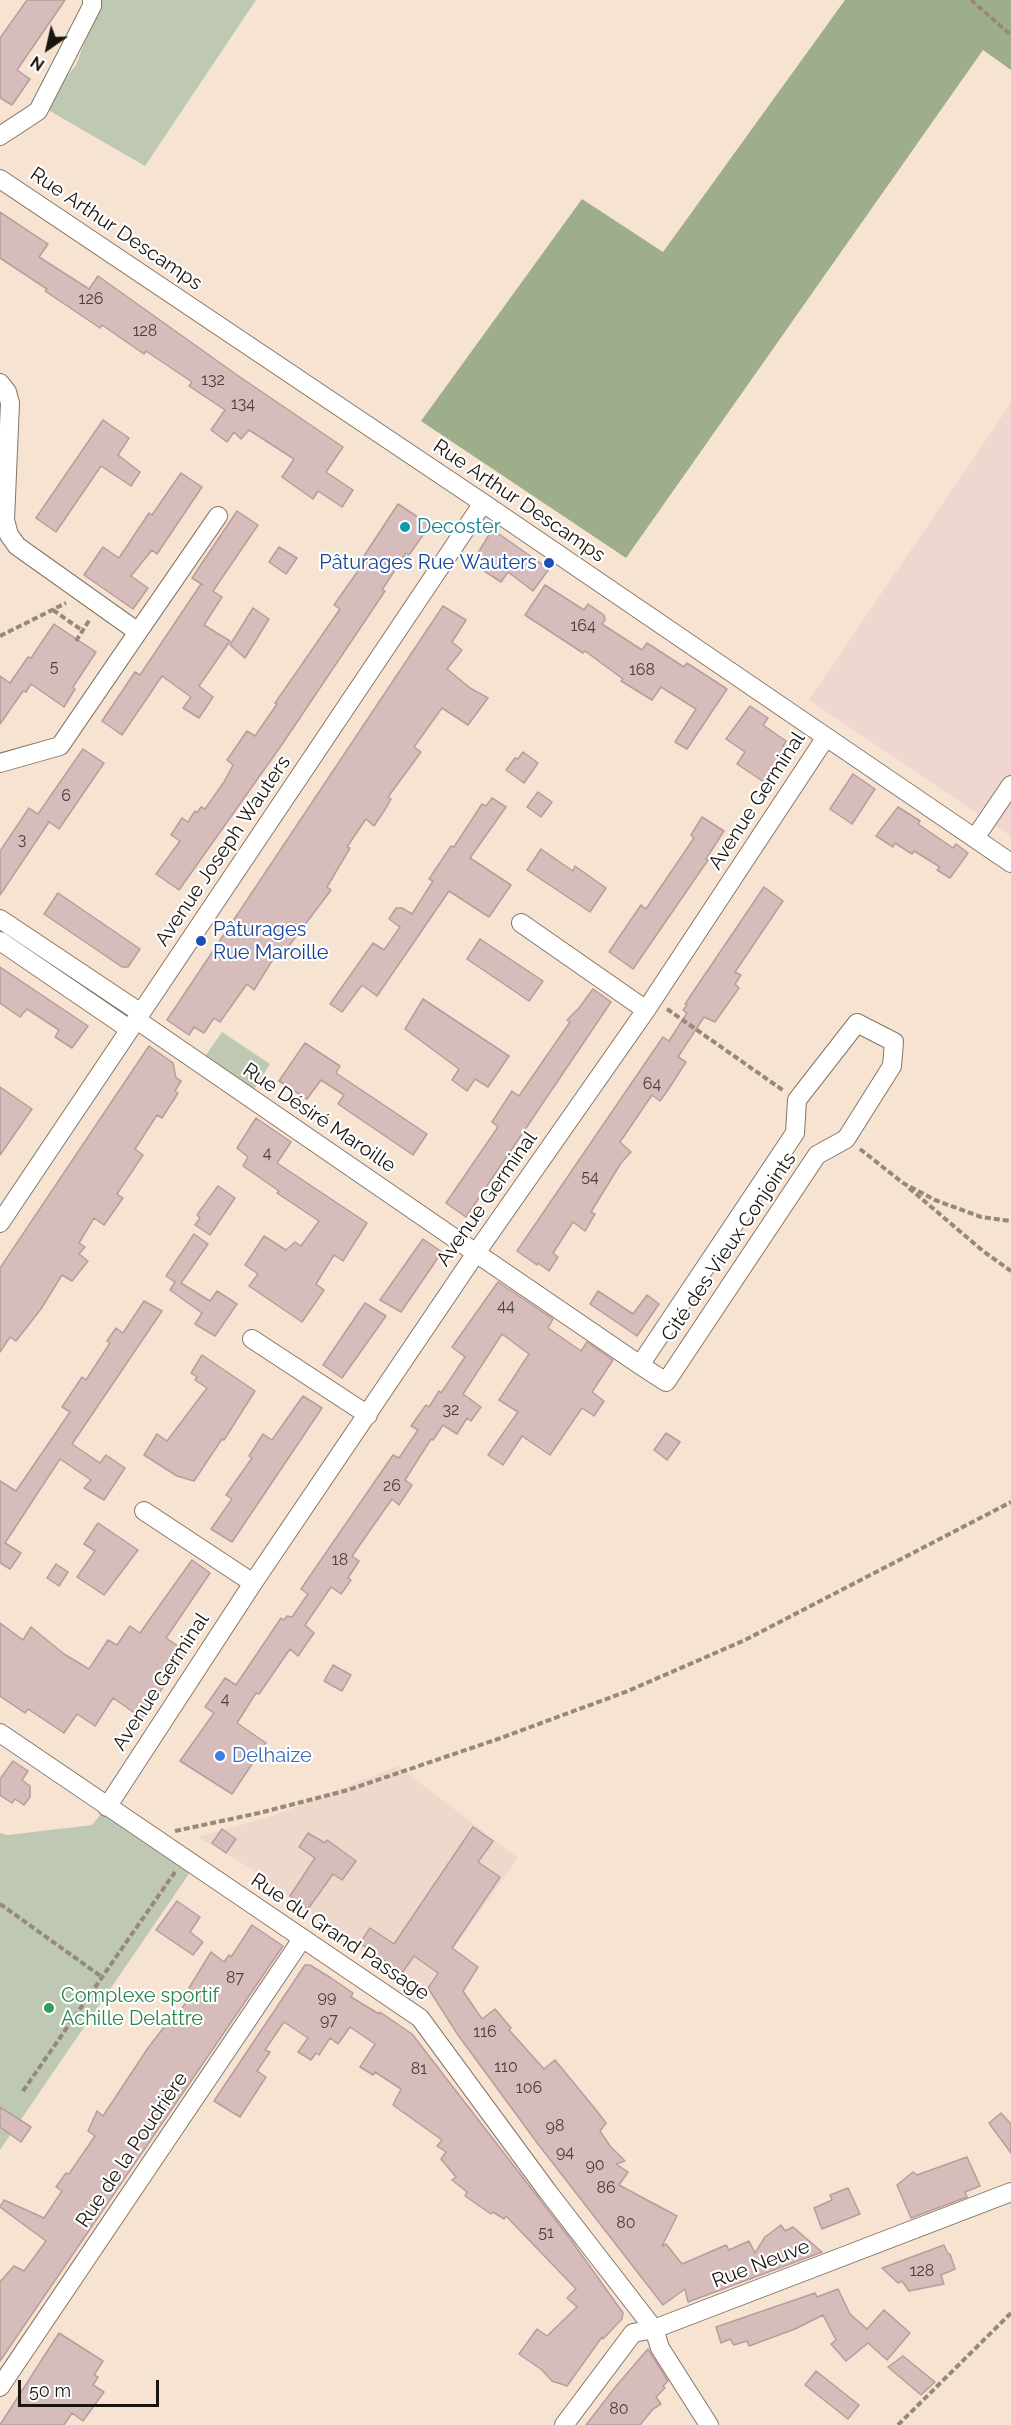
<!DOCTYPE html>
<html>
<head>
<meta charset="utf-8">
<style>
  body { margin:0 }
  #map { position:relative; width:1011px; height:2425px; overflow:hidden; background:#f6e3d1; font-family:Raleway,sans-serif }
  canvas { display:block }
  .north { position:absolute; left:18px; top:18px; width:60px; height:60px; -webkit-text-stroke:4px #fff; paint-order:stroke; rotate:214deg; font-size:16px; font-weight:700; line-height:24px; text-align:center; color:#1b150f }
  .north::after { content:''; display:block; margin:auto; width:21px; height:27px; background:#1b150f; clip-path:polygon(50% 0,100% 100%,50% 72%,0 100%) }
  .scale { position:absolute; left:18px; top:2380px; width:141px; height:27px; box-sizing:border-box; border:3px solid #1b150f; border-top:0; padding-left:8px; font-size:18px; line-height:21px; white-space:nowrap; color:#1b150f; -webkit-text-stroke:4px #fff; paint-order:stroke }
</style>
</head>
<body>
<div id="map">
<canvas width="1011" height="2425"></canvas>
<div class="north">N</div>
<div class="scale">50 m</div>
</div>
<script>
const ctx = document.querySelector('canvas').getContext('2d');
ctx.lineJoin = 'round';
function paint(path, color) {
  ctx.fillStyle = color;
  ctx.fill(path, 'evenodd');
}
function poly(rows) {
  const path = new Path2D();
  for (const r of rows) {
    path.moveTo(r[0], r[1]);
    for (let i = 2; i < r.length; i += 2) path.lineTo(r[i], r[i + 1]);
  }
  return path;
}
function strokePath(path, color, width, dash) {
  ctx.strokeStyle = color;
  ctx.lineWidth = width;
  ctx.lineCap = dash ? 'butt' : 'round';
  ctx.setLineDash(dash || []);
  ctx.stroke(path);
}
function write(font, color, halo, rows, align = 'center') {
  ctx.font = font + ' Raleway,sans-serif';
  ctx.lineWidth = 4.5;
  ctx.setLineDash([]);
  ctx.textBaseline = 'middle';
  ctx.strokeStyle = halo;
  ctx.fillStyle = color;
  for (const [text, x, y, turn = 0] of rows) {
    ctx.save();
    ctx.translate(x, y);
    ctx.rotate((+turn || 0) * Math.PI / 180);
    ctx.textAlign = isNaN(turn) ? turn : align;
    if (halo) ctx.strokeText(text, 0, 0);
    ctx.fillText(text, 0, 0);
    ctx.restore();
  }
}
paint(poly([
  [1011,403,1011,836,809,700]
]), '#efd6ce');
paint(poly([
  [398,1766,518,1858,421,1994,250,1868,198,1837,275,1815]
]), '#eed7cb');
paint(poly([
  [98,0,256,0,145,166,43,107,76,65,98,8],
  [222,1032,270,1064,253,1091,204,1058],
  [107,1807,195,1865,0,2150,0,1833,8,1835,92,1825]
]), '#bec8b2');
paint(poly([
  [845,0,1011,0,1011,70,983,50,626,558,421,421,582,199,663,252]
]), '#9eae8b');
const building = poly([
  [27,0,65,0,17,70,30,79,12,105,0,98,0,38,27,0],
  [0,212,48,244,39,257,89,289,98,276,237,375,343,447,326,472,353,490,342,507,318,491,313,499,282,477,294,459,249,430,241,439,234,432,227,442,211,430,225,410,189,386,192,382,146,351,144,354,102,325,100,328,45,291,47,289,0,258,0,212],
  [103,420,129,438,118,455,140,472,131,486,101,466,56,532,36,518,103,420],
  [181,473,202,487,157,554,152,550,131,576,148,588,133,609,84,575,103,547,119,558,149,513,152,515,181,473],
  [398,504,430,525,409,555,406,553,382,590,385,591,283,743,179,890,156,874,180,841,171,835,182,818,188,822,195,811,197,813,201,807,205,809,224,782,233,765,227,760,247,731,255,736,277,704,275,703,298,670,340,609,334,605,365,561,362,559,398,504],
  [237,511,258,525,213,591,222,597,204,625,230,641,199,686,213,697,199,718,183,708,191,697,162,676,122,735,102,721,135,672,140,675,201,584,203,585,192,578,237,511],
  [496,532,549,569,533,591,508,572,501,582,472,563,490,533,496,532],
  [279,547,297,558,286,574,269,562,279,547],
  [545,585,584,610,588,604,604,615,605,620,602,624,642,650,647,643,684,667,687,663,727,689,687,749,675,742,696,709,661,687,652,700,621,681,623,679,585,651,583,653,525,615,545,585],
  [443,606,466,620,452,642,462,650,447,669,470,688,488,698,468,725,442,708,414,747,421,752,388,797,391,799,386,808,374,826,366,819,347,847,350,848,327,887,331,890,279,959,275,956,254,990,247,984,220,1022,214,1018,204,1033,194,1027,189,1035,167,1020,443,606],
  [253,608,269,619,245,658,230,645,253,608],
  [54,624,96,652,73,687,75,689,64,707,31,684,26,692,23,691,0,724,0,676,10,683,28,657,31,658,54,624],
  [750,706,768,718,763,725,786,741,783,746,787,748,764,782,737,764,745,752,726,739,750,706],
  [83,749,104,763,59,829,48,821,49,822,0,895,0,851,29,808,38,814,83,749],
  [523,752,538,763,524,783,506,770,515,758,518,759,523,752],
  [853,774,875,789,852,824,830,809,853,774],
  [538,792,552,802,541,817,527,807,538,792],
  [492,798,506,807,470,858,511,885,489,917,449,891,377,996,362,985,342,1012,330,1004,373,943,384,950,400,927,389,919,396,908,402,908,412,914,433,881,429,879,451,846,454,847,482,804,486,806,492,798],
  [898,807,920,821,918,824,953,848,956,844,968,853,950,878,937,870,940,867,914,851,912,854,895,843,893,847,876,836,898,807],
  [702,817,724,831,706,859,708,860,633,969,609,952,641,905,646,909,656,894,694,838,691,835,702,817],
  [541,849,573,871,575,866,606,888,590,912,527,870,541,849],
  [764,887,783,901,735,972,741,975,735,984,739,988,715,1022,704,1017,678,1057,686,1062,668,1090,660,1101,652,1095,620,1142,631,1152,621,1163,591,1212,595,1214,585,1231,573,1222,553,1253,558,1257,549,1271,538,1263,537,1265,517,1251,663,1037,669,1041,687,1013,683,1010,687,1005,685,1004,764,887],
  [58,893,140,949,128,967,122,967,44,914,58,893],
  [480,939,543,981,529,1001,467,959,480,939],
  [0,967,88,1026,72,1048,55,1037,59,1030,27,1009,20,1017,0,1003,0,967],
  [593,989,611,1002,466,1217,446,1203,498,1127,492,1122,512,1091,519,1096,570,1022,567,1020,579,1008,593,989],
  [423,999,509,1056,488,1087,475,1079,467,1091,452,1080,459,1069,405,1029,423,999],
  [305,1043,340,1066,336,1073,427,1134,413,1155,338,1104,344,1095,321,1080,307,1099,279,1081,305,1043],
  [149,1046,173,1063,176,1078,181,1081,175,1091,178,1093,162,1118,157,1115,135,1149,143,1155,117,1194,123,1198,104,1225,94,1218,79,1243,85,1247,79,1254,88,1261,72,1281,62,1275,41,1309,16,1341,10,1337,0,1352,0,1268,149,1046],
  [0,1087,32,1109,0,1155,0,1087],
  [256,1118,291,1142,277,1163,367,1223,343,1261,334,1255,316,1284,324,1290,302,1322,249,1286,258,1274,245,1265,264,1236,286,1250,295,1242,301,1246,319,1221,277,1193,279,1191,243,1166,248,1157,237,1148,256,1118],
  [218,1186,235,1198,210,1235,195,1225,200,1218,197,1215,218,1186],
  [194,1234,208,1244,181,1283,210,1301,217,1291,237,1304,215,1336,195,1324,202,1313,170,1290,175,1282,166,1276,194,1234],
  [423,1239,442,1252,401,1312,380,1300,423,1239],
  [498,1282,553,1319,548,1328,581,1351,587,1342,613,1360,592,1392,604,1401,594,1416,582,1408,550,1455,522,1436,503,1465,488,1455,518,1412,499,1400,529,1354,502,1334,463,1394,481,1407,471,1421,467,1418,457,1434,443,1425,433,1440,431,1439,405,1480,412,1485,399,1505,392,1499,352,1556,359,1561,348,1578,351,1580,341,1594,331,1587,305,1625,314,1633,298,1656,290,1649,259,1694,256,1693,237,1723,266,1743,232,1794,180,1761,214,1713,205,1707,225,1678,236,1685,281,1618,284,1620,287,1616,292,1617,308,1594,301,1589,393,1455,399,1458,418,1430,411,1426,426,1405,429,1407,439,1391,441,1393,465,1357,452,1347,498,1282],
  [598,1291,633,1314,647,1295,659,1304,637,1336,590,1304,598,1291],
  [144,1301,162,1311,72,1444,100,1463,106,1455,125,1468,104,1500,84,1488,91,1480,60,1459,5,1543,21,1553,10,1569,0,1563,0,1481,16,1491,70,1412,62,1407,82,1377,86,1380,110,1343,107,1341,116,1328,123,1333,144,1301],
  [365,1303,386,1316,342,1378,323,1365,365,1303],
  [202,1355,255,1391,224,1440,222,1439,194,1481,177,1476,144,1455,157,1434,167,1441,207,1388,195,1380,197,1377,191,1373,202,1355],
  [303,1396,322,1408,232,1542,211,1529,232,1499,226,1495,252,1458,249,1456,263,1434,272,1440,303,1396],
  [666,1433,680,1442,667,1460,654,1450,666,1433],
  [98,1523,138,1550,104,1595,77,1577,95,1551,84,1544,98,1523],
  [192,1560,210,1573,166,1638,187,1652,142,1718,113,1698,95,1726,77,1714,64,1733,28,1709,25,1713,0,1696,0,1623,23,1640,31,1627,64,1654,89,1669,108,1640,117,1645,130,1626,140,1633,192,1560],
  [56,1564,68,1572,59,1586,47,1578,56,1564],
  [333,1665,351,1675,342,1691,324,1681,333,1665],
  [13,1761,28,1771,22,1780,30,1786,30,1797,24,1805,15,1799,12,1803,0,1795,0,1779,13,1761],
  [473,1827,493,1841,478,1862,500,1877,452,1948,478,1967,463,1991,482,2019,495,2009,511,2028,509,2030,544,2069,555,2060,596,2110,606,2123,600,2131,610,2146,625,2161,616,2164,628,2172,619,2185,677,2216,662,2246,666,2244,682,2264,726,2245,729,2250,749,2241,755,2253,765,2237,781,2225,785,2231,793,2227,822,2252,688,2302,685,2289,663,2305,538,2144,458,2035,428,1988,438,1973,414,1956,402,1973,360,1943,370,1928,394,1944,473,1827],
  [222,1829,236,1839,226,1853,212,1843,222,1829],
  [308,1833,325,1843,327,1840,356,1861,342,1880,333,1874,308,1909,290,1896,315,1858,299,1847,308,1833],
  [177,1901,200,1917,190,1932,203,1942,193,1955,156,1930,177,1901],
  [252,1925,283,1946,0,2361,0,2282,14,2266,24,2271,46,2241,0,2207,4,2200,44,2218,62,2191,56,2187,66,2173,69,2174,95,2136,88,2131,97,2111,103,2116,148,2048,171,2018,174,2020,193,1992,189,1988,211,1952,224,1962,229,1955,231,1957,252,1925],
  [305,1965,310,1965,331,1978,353,1993,351,1997,379,2014,380,2012,412,2034,571,2240,623,2313,622,2319,603,2339,602,2337,567,2386,552,2381,542,2370,519,2354,537,2329,547,2336,577,2307,567,2298,576,2289,506,2216,504,2219,493,2212,491,2214,465,2196,467,2192,452,2180,456,2177,441,2159,446,2152,437,2146,442,2140,393,2105,401,2089,375,2072,373,2075,360,2067,375,2044,350,2027,338,2044,330,2038,319,2055,316,2053,311,2060,298,2052,308,2038,284,2022,265,2050,270,2052,257,2071,266,2077,240,2117,214,2101,305,1965],
  [0,2107,31,2127,21,2142,0,2127,0,2107],
  [1001,2113,1011,2124,1011,2153,989,2123,1001,2113],
  [967,2157,980,2186,965,2192,967,2197,911,2218,897,2185,913,2172,917,2175,967,2157],
  [848,2188,860,2214,822,2229,814,2208,832,2200,830,2195,848,2188],
  [944,2245,948,2254,950,2254,955,2269,941,2275,944,2284,909,2291,902,2281,898,2283,882,2268,944,2245],
  [838,2289,850,2314,867,2329,884,2310,910,2333,887,2360,868,2343,846,2361,831,2344,836,2340,823,2315,795,2329,749,2346,747,2341,734,2345,730,2339,721,2343,716,2327,815,2293,817,2297,838,2289],
  [59,2333,103,2361,94,2375,98,2377,93,2385,104,2392,83,2421,72,2413,64,2425,0,2425,59,2333],
  [648,2349,668,2381,663,2386,665,2388,656,2397,661,2404,653,2409,640,2425,586,2425,617,2385,648,2349],
  [903,2356,935,2382,921,2395,888,2367,903,2356],
  [816,2371,859,2405,848,2419,805,2385,816,2371]
]);
paint(building, '#d6bcbb');
strokePath(building, '#b79d9c', 1.5);
const minor = poly([
  [0,136,38,111,92,6,92,0],
  [0,179,483,503,1011,863],
  [0,383,7,392,10,403,5,520,9,535,17,546,138,632,60,746,0,763],
  [138,632,218,516],
  [975,838,1011,785],
  [0,919,141,1013],
  [521,923,646,1010],
  [0,941,129,1029],
  [137,1020,476,1253,640,1365,666,1382,817,1155,846,1139,892,1066,894,1042,857,1023,797,1100,795,1133,640,1365],
  [0,1223,483,503],
  [252,1339,368,1415],
  [144,1511,253,1583],
  [0,1733,420,2018,548,2192,654,2329,660,2348,709,2425],
  [107,1807,253,1583,476,1253,646,1010,826,737],
  [0,2387,302,1939],
  [564,2425,633,2333,654,2329,1011,2192]
]);
strokePath(minor, '#867666', 20);
strokePath(poly([
  [971,0,1011,35],
  [53,610,83,631],
  [0,636,66,603],
  [76,641,90,619],
  [667,1009,784,1091],
  [860,1149,903,1183,935,1200,981,1217,1011,1221],
  [909,1188,983,1251,1011,1271],
  [175,1831,259,1813,348,1790,498,1739,628,1691,745,1640,1011,1502],
  [0,1904,102,1977],
  [23,2091,175,1872],
  [898,2425,1011,2313]
]), '#96897c', 4, [6, 3]);
strokePath(minor, '#fff', 18);
for (const [x, y, r, color] of [
  [405,527,6,"#0f9aa8"],
  [549,563,6,"#1a4fb4"],
  [201,941,6,"#1a4fb4"],
  [220,1756,6,"#3f7fe0"],
  [49,2008,6,"#2e9e5b"]
]) {
  const dot = new Path2D();
  dot.arc(x, y, r, 0, 2 * Math.PI);
  ctx.fillStyle = color;
  ctx.fill(dot);
  strokePath(dot, '#fff', 2);
}
write('16px', '#4a3f3a', null, [
  ["126",91,299],
  ["128",145,331],
  ["132",213,380],
  ["134",243,404],
  ["164",583,626],
  ["5",54,667],
  ["168",642,670],
  ["6",66,796],
  ["3",22,840],
  ["64",652,1084],
  ["4",267,1153],
  ["54",590,1177],
  ["44",506,1306],
  ["32",451,1410],
  ["26",392,1486],
  ["18",340,1560],
  ["4",225,1699],
  ["87",235,1978],
  ["99",327,1997],
  ["97",329,2020],
  ["116",485,2032],
  ["110",506,2067],
  ["81",419,2069],
  ["106",529,2088],
  ["98",555,2126],
  ["94",565,2152],
  ["90",595,2165],
  ["86",606,2188],
  ["80",626,2223],
  ["51",546,2233],
  ["128",922,2271],
  ["80",619,2409]
]);
write('20px', '#1b150f', '#fff', [
  ["Rue Arthur Descamps",116,229,34],
  ["Rue Arthur Descamps",519,501,34],
  ["Avenue Germinal",757,801,-57],
  ["Avenue Joseph Wauters",223,851,-56],
  ["Rue Désiré Maroille",319,1118,34],
  ["Avenue Germinal",487,1199,-55],
  ["Cité des Vieux Conjoints",729,1247,-56],
  ["Avenue Germinal",161,1682,-57],
  ["Rue du Grand Passage",340,1937,34],
  ["Rue de la Poudrière",132,2150,-56],
  ["Rue Neuve",761,2264,-21]
]);
write('20px', '#0d838f', '#fff', [
  ["Decoster",417,527]
], 'left');
write('20px', '#164399', '#fff', [
  ["Pâturages Rue Wauters",537,563],
  ["Pâturages",213,930,"left"],
  ["Rue Maroille",213,953,"left"]
], 'right');
write('20px', '#366cbe', '#fff', [
  ["Delhaize",232,1756]
], 'left');
write('20px', '#27864d', '#fff', [
  ["Complexe sportif",61,1996],
  ["Achille Delattre",61,2019]
], 'left');
</script>
</body>
</html>
